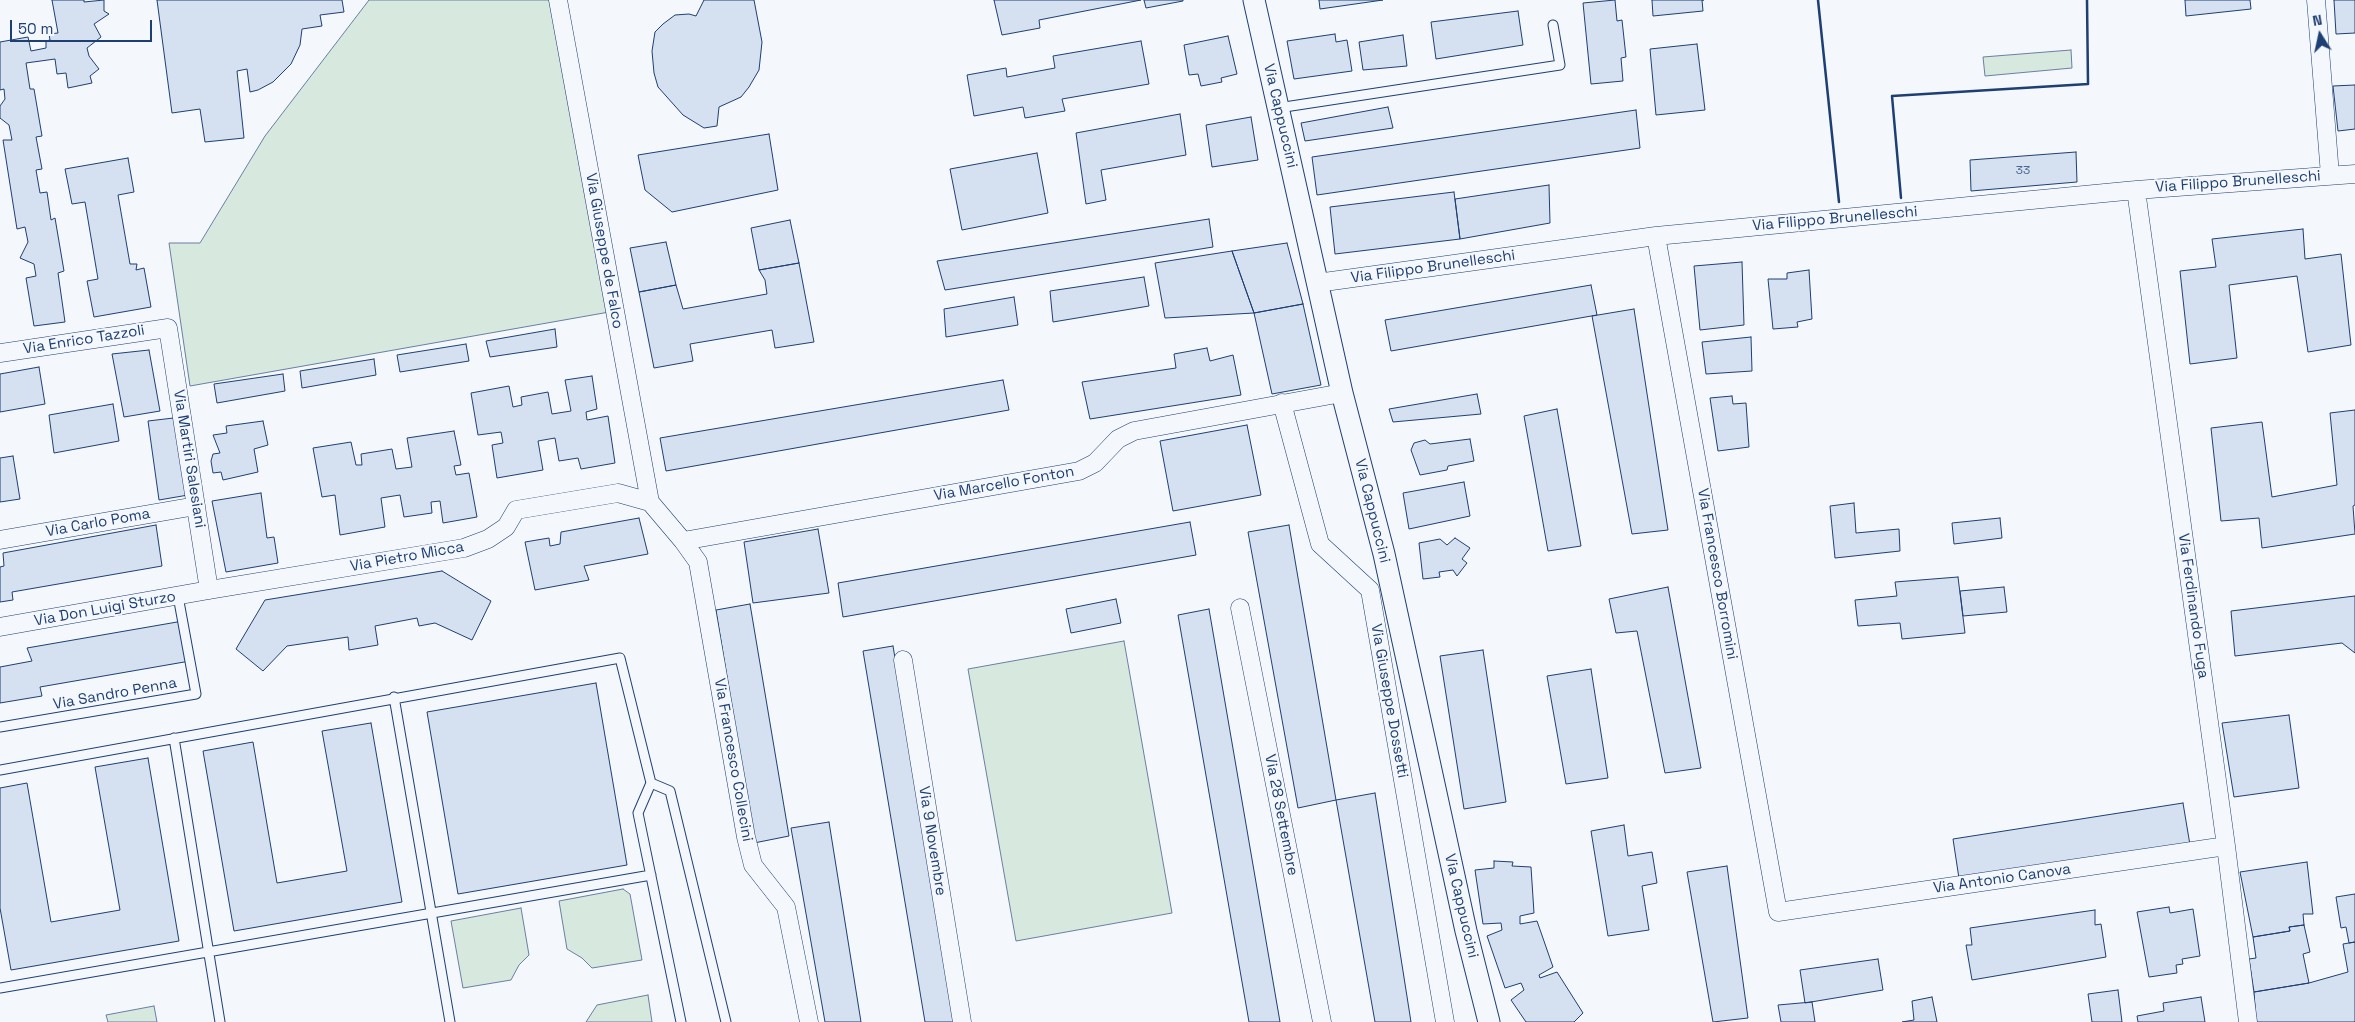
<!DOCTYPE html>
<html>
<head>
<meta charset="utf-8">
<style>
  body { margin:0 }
  #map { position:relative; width:2355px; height:1022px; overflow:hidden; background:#f4f7fb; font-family:"Space Grotesk",sans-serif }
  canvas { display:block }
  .north { position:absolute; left:2295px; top:10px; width:50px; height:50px; -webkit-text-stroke:4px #f4f7fb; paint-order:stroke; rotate:350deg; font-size:14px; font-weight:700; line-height:20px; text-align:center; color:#1d3f73 }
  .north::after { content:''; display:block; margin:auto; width:18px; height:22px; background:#1d3f73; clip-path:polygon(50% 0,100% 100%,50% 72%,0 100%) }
  .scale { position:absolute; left:10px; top:20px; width:142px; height:22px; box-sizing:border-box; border:2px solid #1d3f73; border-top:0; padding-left:6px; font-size:15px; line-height:18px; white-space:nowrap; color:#1d3f73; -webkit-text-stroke:4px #f4f7fb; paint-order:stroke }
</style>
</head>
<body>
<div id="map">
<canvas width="2355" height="1022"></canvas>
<div class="north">N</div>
<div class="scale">50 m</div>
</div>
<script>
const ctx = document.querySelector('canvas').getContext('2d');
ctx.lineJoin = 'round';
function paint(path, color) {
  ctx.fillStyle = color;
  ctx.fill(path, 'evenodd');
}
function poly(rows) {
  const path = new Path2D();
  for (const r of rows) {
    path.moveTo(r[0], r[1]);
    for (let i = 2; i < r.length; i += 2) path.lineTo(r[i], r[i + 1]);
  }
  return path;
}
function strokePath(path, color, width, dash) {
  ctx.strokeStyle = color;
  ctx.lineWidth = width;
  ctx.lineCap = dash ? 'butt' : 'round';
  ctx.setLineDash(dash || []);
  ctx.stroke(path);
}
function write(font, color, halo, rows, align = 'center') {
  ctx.font = font + ' "Space Grotesk",sans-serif';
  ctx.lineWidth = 4;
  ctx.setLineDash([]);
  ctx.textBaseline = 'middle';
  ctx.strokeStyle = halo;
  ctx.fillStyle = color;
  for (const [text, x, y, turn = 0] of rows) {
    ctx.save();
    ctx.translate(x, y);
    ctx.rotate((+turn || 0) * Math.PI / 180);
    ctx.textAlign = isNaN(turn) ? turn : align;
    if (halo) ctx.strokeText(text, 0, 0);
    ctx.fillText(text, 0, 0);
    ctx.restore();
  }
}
const green = poly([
  [369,0,551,0,615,311,190,386,169,243,200,243,265,136,369,0],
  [2071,50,2072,68,1985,76,1983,57,2071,50],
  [1124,641,1172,913,1016,941,968,669,1124,641],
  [623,889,630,894,642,960,592,968,582,958,567,949,559,901,623,889],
  [521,908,529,955,519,965,511,980,463,988,451,921,521,908],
  [648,995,652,1022,586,1022,597,1005,648,995],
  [154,1006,157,1022,108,1022,106,1015,154,1006]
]);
paint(green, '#d7e8df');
strokePath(green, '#687fa3', 1);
const building = poly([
  [52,0,84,0,84,2,104,0,104,11,109,14,94,24,101,37,87,48,89,56,99,69,90,76,92,83,68,88,66,73,57,74,55,59,26,63,30,89,34,89,42,136,36,137,42,169,36,170,40,193,47,192,51,220,55,218,64,271,58,273,65,322,34,326,26,278,36,276,34,264,20,258,28,242,25,227,17,229,3,140,12,140,9,125,0,118,0,106,5,99,4,89,0,90,0,42,28,37,31,51,46,48,46,41,50,40,49,34,58,33,52,0],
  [157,0,342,0,344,12,320,15,322,26,302,29,300,45,291,64,273,82,258,90,250,92,247,69,237,71,244,138,205,142,200,109,172,113,157,0],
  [704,0,754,0,762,42,759,70,749,87,741,97,719,107,717,126,704,128,683,115,658,87,654,73,652,51,655,32,663,24,675,15,689,14,696,16,704,0],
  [994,0,1141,0,1039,20,1040,28,1002,35,994,0],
  [1144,0,1183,0,1183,1,1146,8,1144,0],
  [1319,0,1383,0,1320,9,1319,0],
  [1615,0,1617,21,1622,20,1626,57,1621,58,1623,81,1591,84,1583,3,1615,0],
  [1652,0,1704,0,1702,0,1703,11,1653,16,1652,0],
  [2185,0,2250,0,2251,9,2186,16,2185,0],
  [2334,0,2355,0,2355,33,2336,34,2334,0],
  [1518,11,1523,45,1436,59,1431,22,1518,11],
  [1335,34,1336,42,1347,40,1352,71,1294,79,1287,41,1335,34],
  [1403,35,1407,66,1363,70,1359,42,1403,35],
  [1228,36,1237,74,1221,78,1222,82,1201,86,1198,74,1189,75,1184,45,1228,36],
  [1141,41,1149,84,1062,99,1065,111,1025,118,1023,107,974,116,967,75,1006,68,1007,77,1055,68,1053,56,1141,41],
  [1697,44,1705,110,1656,115,1650,49,1697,44],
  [2355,85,2355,129,2338,131,2333,86,2355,85],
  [1388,107,1393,128,1305,141,1301,123,1388,107],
  [1636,110,1640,148,1317,195,1312,157,1636,110],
  [1180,114,1186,155,1101,170,1106,200,1086,204,1076,133,1180,114],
  [1251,117,1258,160,1212,167,1206,125,1251,117],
  [769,134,778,190,672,212,645,190,638,155,769,134],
  [2076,152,2077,182,1971,191,1970,160,2076,152],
  [1037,153,1048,213,962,230,950,169,1037,153],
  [128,158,134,192,118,195,130,264,137,264,136,270,144,268,151,307,94,317,87,281,98,279,85,202,72,204,65,169,128,158],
  [1549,185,1550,223,1460,239,1455,199,1549,185],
  [1454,192,1460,239,1335,254,1330,207,1454,192],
  [1209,219,1213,247,945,290,937,261,1209,219],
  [790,220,799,263,759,270,751,228,790,220],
  [2303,229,2305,259,2341,254,2351,345,2308,352,2297,276,2229,285,2237,358,2190,364,2180,271,2216,267,2212,239,2303,229],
  [666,242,676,285,639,292,630,248,666,242],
  [1287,243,1303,304,1254,313,1232,251,1287,243],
  [1232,251,1254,313,1165,318,1155,263,1232,251],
  [1742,262,1744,325,1700,330,1694,266,1742,262],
  [799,263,814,342,775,348,772,330,690,344,693,361,654,368,639,292,676,285,683,309,767,294,765,280,759,270,799,263],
  [1809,270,1812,319,1797,322,1798,327,1773,329,1768,279,1787,279,1787,273,1809,270],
  [1144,277,1149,306,1053,322,1050,291,1144,277],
  [1591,285,1597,315,1391,351,1385,320,1591,285],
  [1014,297,1018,325,946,337,944,309,1014,297],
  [1303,304,1321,385,1272,394,1254,313,1303,304],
  [1634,309,1668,530,1632,534,1592,316,1634,309],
  [555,329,557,347,490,357,486,341,555,329],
  [1751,337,1752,371,1706,374,1702,342,1751,337],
  [466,344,469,361,400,372,397,355,466,344],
  [1207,348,1210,361,1233,355,1241,395,1090,419,1082,382,1176,368,1174,354,1207,348],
  [149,350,160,411,124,417,112,354,149,350],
  [374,359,376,375,302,388,300,371,374,359],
  [39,367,45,404,0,412,0,374,39,367],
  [283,374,285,391,217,403,214,384,283,374],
  [592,376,597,409,586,412,587,420,608,416,615,463,581,469,578,458,559,461,555,438,538,441,543,470,497,478,492,445,503,443,501,432,478,435,471,393,509,386,513,407,522,405,521,397,548,392,552,414,571,411,565,380,592,376],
  [1003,380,1009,410,666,471,660,438,1003,380],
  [1477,394,1481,414,1393,422,1389,409,1477,394],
  [1732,396,1733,404,1746,403,1749,447,1718,451,1710,398,1732,396],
  [113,404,119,441,54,453,49,415,113,404],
  [1557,409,1581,546,1548,551,1524,416,1557,409],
  [2355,410,2355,505,2353,506,2355,534,2262,548,2259,518,2221,521,2211,428,2262,422,2272,497,2337,485,2330,413,2355,410],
  [182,417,194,494,159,500,148,421,182,417],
  [263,421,268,445,254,449,258,472,223,480,221,472,213,473,211,461,213,454,220,453,213,435,227,433,226,426,263,421],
  [1247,425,1261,495,1173,511,1160,441,1247,425],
  [454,431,461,465,454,466,456,475,469,473,477,517,443,523,440,501,431,502,432,513,404,517,400,495,381,498,385,527,340,535,335,495,322,497,313,448,351,442,356,465,362,465,361,454,392,449,396,469,412,467,407,438,454,431],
  [1470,439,1474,461,1448,466,1447,470,1420,475,1411,450,1414,443,1425,440,1430,444,1470,439],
  [13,456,20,499,0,502,0,458,13,456],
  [1464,482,1470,516,1409,529,1403,493,1464,482],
  [261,493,267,538,274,537,278,563,226,572,212,501,261,493],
  [1854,503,1856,533,1899,529,1900,551,1835,558,1830,506,1854,503],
  [639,518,648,554,584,566,589,580,535,590,525,542,549,538,550,546,560,544,561,532,639,518],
  [2000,518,2002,538,1954,544,1952,523,2000,518],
  [1190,522,1196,555,843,617,838,583,1190,522],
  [156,525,162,566,12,592,13,600,0,602,0,567,4,566,3,553,156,525],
  [1289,525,1336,800,1298,808,1248,532,1289,525],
  [818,529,829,593,753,603,744,542,818,529],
  [1455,538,1470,548,1462,559,1467,563,1457,576,1453,570,1439,572,1440,577,1423,579,1419,543,1440,539,1447,545,1455,538],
  [442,571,491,601,472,640,435,623,419,626,417,618,375,626,378,645,349,650,348,637,287,646,263,671,236,649,265,600,442,571],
  [1958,577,1965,633,1902,639,1900,623,1858,626,1855,600,1897,596,1895,582,1958,577],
  [1668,587,1701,768,1665,773,1637,631,1616,633,1609,599,1668,587],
  [2004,587,2007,612,1963,616,1960,591,2004,587],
  [2355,596,2355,653,2342,643,2235,656,2231,611,2355,596],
  [1116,599,1121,623,1071,633,1066,609,1116,599],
  [750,604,789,836,754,843,716,610,750,604],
  [1209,609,1280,1022,1249,1022,1178,615,1209,609],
  [183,621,190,661,40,687,42,696,0,703,0,667,32,661,27,648,183,621],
  [893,646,956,1022,925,1022,863,651,893,646],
  [1483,650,1506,802,1464,809,1440,656,1483,650],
  [1591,669,1608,778,1566,784,1547,676,1591,669],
  [596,683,627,865,458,894,427,712,596,683],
  [2289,715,2299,788,2234,797,2222,723,2289,715],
  [371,723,402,902,234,931,203,751,253,742,277,883,347,871,322,731,371,723],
  [148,758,179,941,11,970,0,908,0,788,27,783,51,922,120,910,95,767,148,758],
  [1375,793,1411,1022,1375,1022,1336,800,1375,793],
  [2183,803,2191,851,1960,885,1953,839,2183,803],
  [829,822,861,1022,825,1022,791,828,829,822],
  [1624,825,1628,856,1652,852,1657,883,1642,886,1649,930,1608,936,1591,831,1624,825],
  [1494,861,1513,862,1512,866,1531,867,1534,913,1520,916,1520,924,1537,921,1553,967,1539,975,1540,978,1557,972,1583,1013,1574,1022,1526,1022,1511,1000,1524,990,1521,983,1505,988,1487,936,1502,930,1501,923,1483,924,1475,870,1494,868,1494,861],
  [2307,862,2313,914,2303,914,2304,925,2289,927,2290,931,2253,937,2240,872,2307,862],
  [1727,866,1748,1018,1713,1022,1687,872,1727,866],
  [2355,894,2355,942,2349,943,2346,927,2341,928,2336,897,2355,894],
  [2169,907,2170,913,2193,909,2200,956,2182,959,2183,964,2176,965,2177,973,2149,977,2137,912,2169,907],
  [2095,910,2095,925,2101,924,2106,957,1972,980,1966,945,1972,945,1970,928,2095,910],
  [2304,925,2310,952,2303,954,2309,983,2254,992,2249,959,2256,958,2253,937,2290,931,2289,927,2304,925],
  [2355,942,2355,1022,2256,1022,2254,992,2309,983,2348,972,2343,944,2355,942],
  [1878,959,1883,990,1805,1003,1800,970,1878,959],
  [2118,990,2122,1022,2092,1022,2088,994,2118,990],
  [1932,997,1937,1022,1902,1022,1914,1020,1912,1001,1932,997],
  [2201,997,2205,1022,2138,1022,2137,1016,2164,1011,2163,1003,2201,997],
  [1812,1002,1815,1022,1781,1022,1778,1005,1812,1002]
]);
paint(building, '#d5e0f0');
strokePath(building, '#1d3f73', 1);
const service = poly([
  [1278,108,1560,65,1553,25],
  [394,697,450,1022],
  [0,727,196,694,178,596],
  [174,738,220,1022],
  [0,770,620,658,651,783,638,813,681,1022],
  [651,783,670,791,726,1022],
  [0,988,651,875]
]);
const minor = poly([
  [558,0,650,502,683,541,698,562,746,837,753,865,786,907,809,1022],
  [2316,0,2330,175],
  [2136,190,2226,846,2248,1022],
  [1656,236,1778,912,2226,846],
  [1317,283,1656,236,2136,190,2355,174],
  [0,353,168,328,209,590],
  [1282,403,1320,544,1370,590,1445,1022],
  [0,540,196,506],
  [683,541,1079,471,1095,463,1118,439,1134,431,1342,393],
  [1240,608,1322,1022],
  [0,627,209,590,464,548,488,539,506,527,516,510,618,493,650,502],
  [903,660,962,1022]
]);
const tertiary = poly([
  [1254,0,1342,393,1384,554,1466,931,1489,1022]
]);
strokePath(service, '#1d3f73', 11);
strokePath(minor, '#1d3f73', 19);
strokePath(tertiary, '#1d3f73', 23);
strokePath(service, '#f4f7fb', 9);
strokePath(minor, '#f4f7fb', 18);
strokePath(tertiary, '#f4f7fb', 21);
strokePath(poly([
  [1818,0,1839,202],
  [1901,198,1892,96,2088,84,2087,0]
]), '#1d3f73', 2.5);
write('12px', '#4b6792', null, [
  ["33",2023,171]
]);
write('15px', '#1d3f73', '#f4f7fb', [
  ["Via Cappuccini",1280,116,77],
  ["Via Filippo Brunelleschi",2238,182,-4],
  ["Via Filippo Brunelleschi",1835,219,-5],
  ["Via Giuseppe de Falco",604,251,80],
  ["Via Filippo Brunelleschi",1433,267,-8],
  ["Via Enrico Tazzoli",84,340,-9],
  ["Via Martiri Salesiani",189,459,81],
  ["Via Marcello Fonton",1004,484,-10],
  ["Via Cappuccini",1372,511,76],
  ["Via Carlo Poma",98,523,-10],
  ["Via Pietro Micca",407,557,-10],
  ["Via Francesco Borromini",1717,574,80],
  ["Via Ferdinando Fuga",2193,606,82],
  ["Via Don Luigi Sturzo",105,609,-10],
  ["Via Sandro Penna",115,694,-10],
  ["Via Giuseppe Dossetti",1389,701,80],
  ["Via Francesco Collecini",733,760,80],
  ["Via 28 Settembre",1281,815,79],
  ["Via 9 Novembre",932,841,81],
  ["Via Antonio Canova",2002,879,-8],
  ["Via Cappuccini",1461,906,77]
]);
</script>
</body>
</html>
